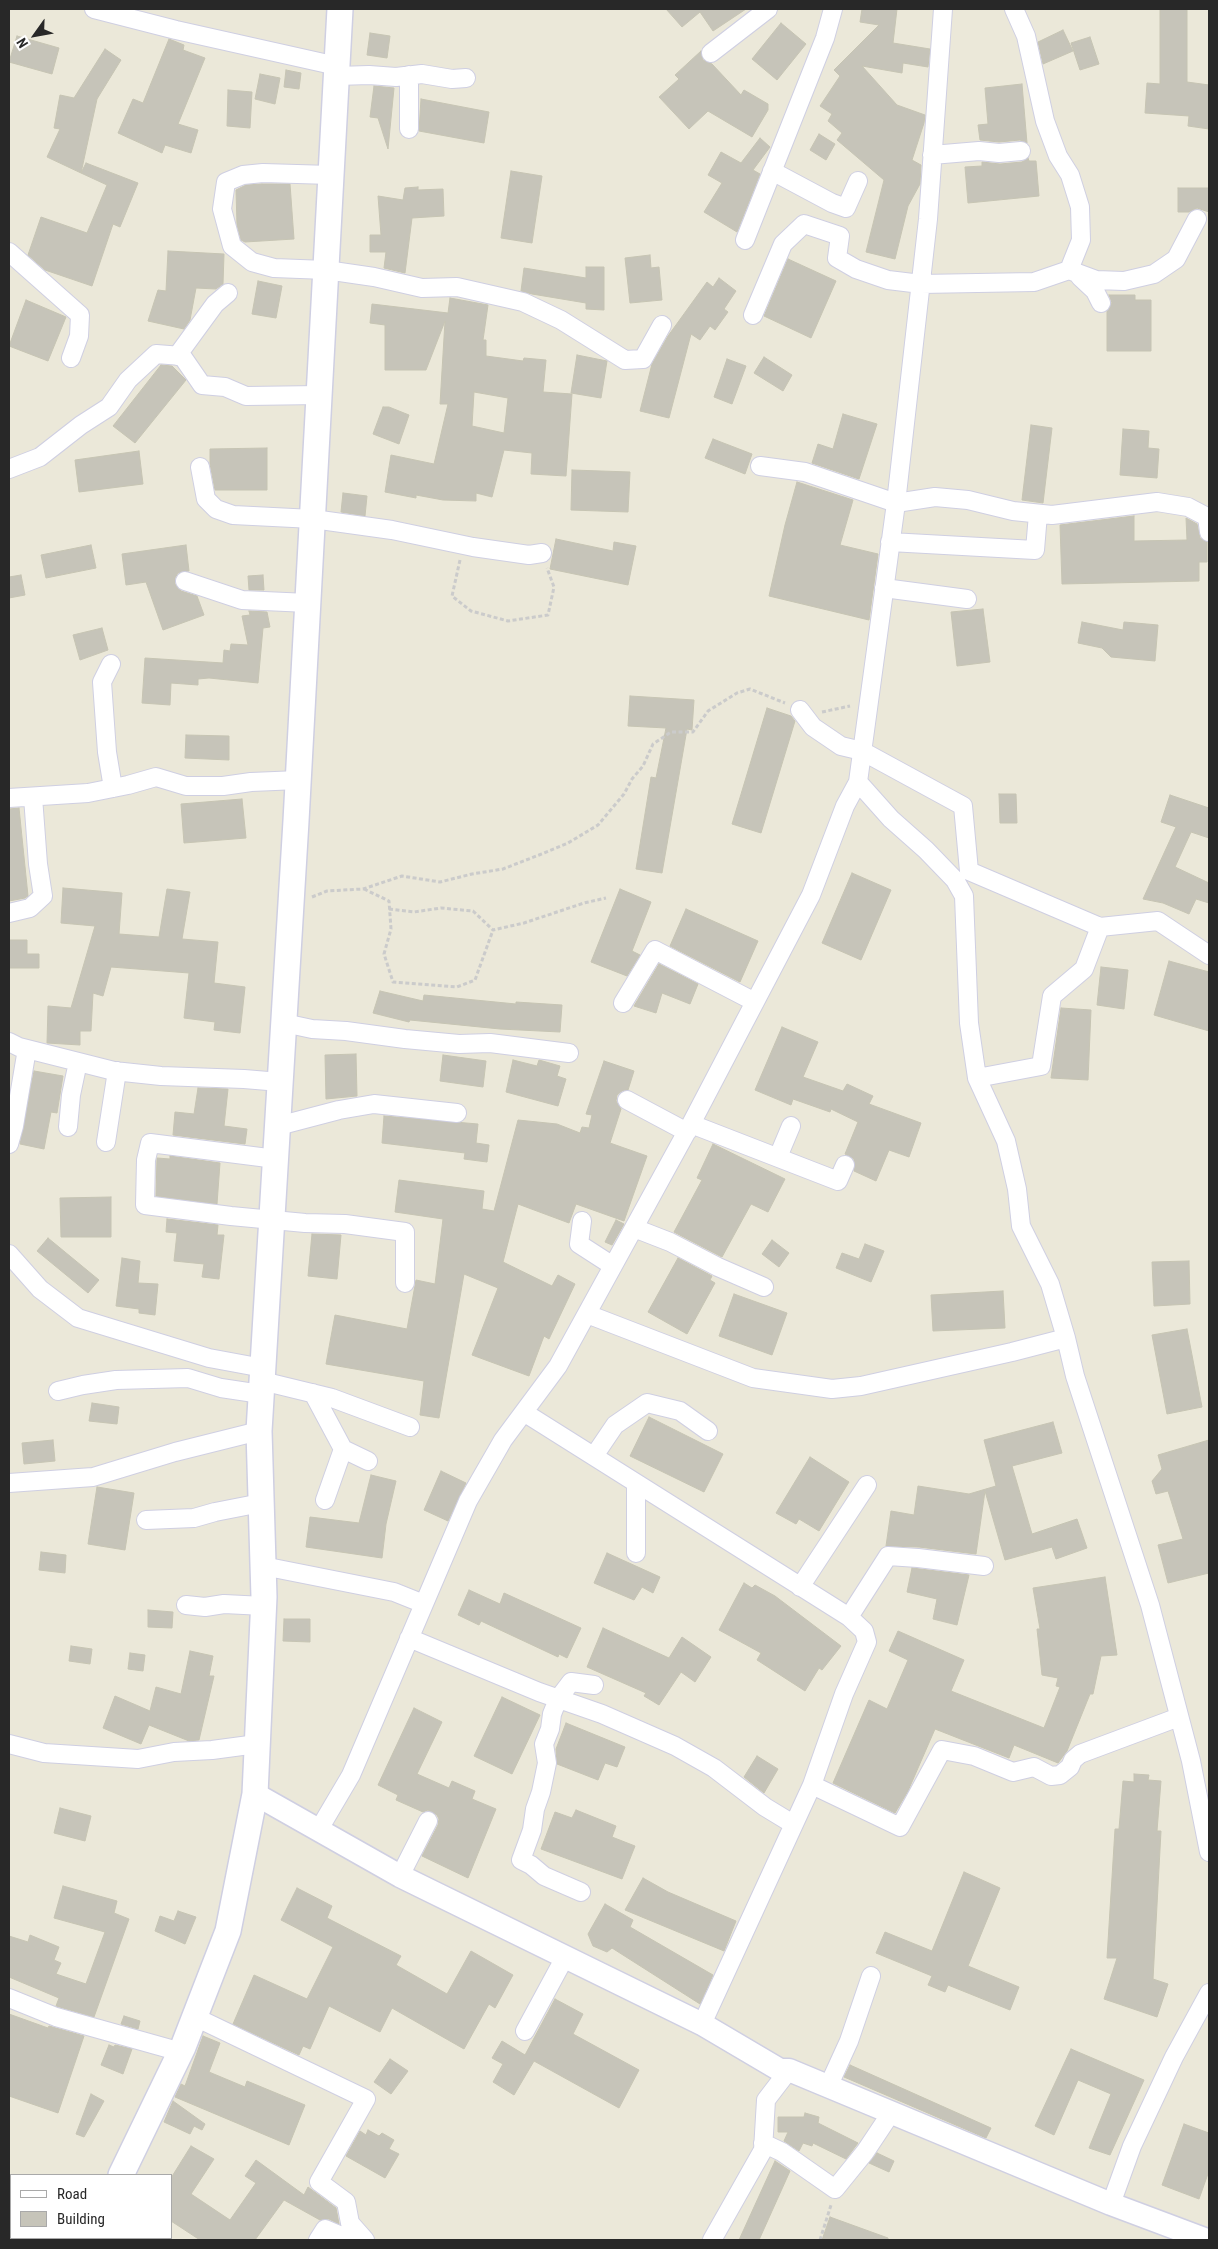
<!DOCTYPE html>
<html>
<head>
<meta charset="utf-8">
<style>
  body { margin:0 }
  #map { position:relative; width:1218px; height:2249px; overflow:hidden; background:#ebe8d9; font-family:"Roboto Condensed",sans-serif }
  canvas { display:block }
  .frame { position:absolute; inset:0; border:10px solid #282828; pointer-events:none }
  .legend { position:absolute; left:10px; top:2174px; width:162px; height:65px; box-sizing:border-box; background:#fff; border:1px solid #a9a9a9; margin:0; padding:6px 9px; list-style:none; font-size:15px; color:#282828 }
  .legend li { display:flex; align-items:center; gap:10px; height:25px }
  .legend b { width:25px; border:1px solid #a9a9a9 }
  .north { position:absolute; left:10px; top:10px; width:50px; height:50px; -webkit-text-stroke:4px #fff; paint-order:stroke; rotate:238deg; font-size:14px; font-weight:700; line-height:20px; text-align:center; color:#282828 }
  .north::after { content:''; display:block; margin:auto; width:18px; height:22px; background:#282828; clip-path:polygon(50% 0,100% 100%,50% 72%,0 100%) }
</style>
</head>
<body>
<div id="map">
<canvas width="1218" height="2249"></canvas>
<div class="frame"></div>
<ul class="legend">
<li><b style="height:6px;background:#fff"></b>Road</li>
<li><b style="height:14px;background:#c6c4b9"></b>Building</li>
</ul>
<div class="north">N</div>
</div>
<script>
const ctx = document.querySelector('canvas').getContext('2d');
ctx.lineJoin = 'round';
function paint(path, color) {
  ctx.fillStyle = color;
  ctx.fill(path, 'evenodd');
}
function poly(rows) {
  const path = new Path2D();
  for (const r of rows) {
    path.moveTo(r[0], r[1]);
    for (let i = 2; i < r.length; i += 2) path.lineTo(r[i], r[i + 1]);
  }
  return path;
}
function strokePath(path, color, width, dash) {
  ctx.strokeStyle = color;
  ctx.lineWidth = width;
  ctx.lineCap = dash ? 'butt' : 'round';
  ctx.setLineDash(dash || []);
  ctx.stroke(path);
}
const building = poly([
  [666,9,746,9,713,31,700,12,682,27,666,9],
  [862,9,897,9,893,43,930,49,928,67,903,63,902,73,862,66,897,105,925,115,924,123,912,160,921,165,920,184,908,206,895,259,866,252,884,180,837,140,842,133,828,121,832,114,820,106,840,76,834,70,879,25,860,22,862,9],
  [1160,9,1187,9,1187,82,1209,85,1209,129,1188,126,1189,116,1145,113,1147,83,1160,84,1160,9],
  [781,23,806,44,777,80,752,59,781,23],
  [1063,30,1073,51,1043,64,1038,42,1063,30],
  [370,33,390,36,387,58,367,55,370,33],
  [17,36,59,48,52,74,9,62,17,36],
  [1090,37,1099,64,1080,70,1071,43,1090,37],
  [169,39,184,45,183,50,205,58,178,124,198,130,191,153,165,145,162,153,118,133,133,99,143,103,169,39],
  [105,49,121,60,97,99,81,173,47,157,60,129,54,128,60,95,74,98,105,49],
  [701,51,703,60,712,64,741,95,744,90,768,104,768,110,752,137,708,111,689,129,659,97,679,79,675,75,701,51],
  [286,70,301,73,299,89,284,87,286,70],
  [260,74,280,78,275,104,255,99,260,74],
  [1022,84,1027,143,1020,140,999,142,980,140,978,125,988,124,985,88,1022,84],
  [374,86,394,88,388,149,378,118,370,117,374,86],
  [228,90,252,92,250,128,227,126,228,90],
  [421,99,489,112,484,143,419,131,421,99],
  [819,134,835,144,826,160,810,150,819,134],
  [760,138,770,147,753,170,760,174,737,232,704,212,722,183,708,175,721,152,741,163,760,138],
  [1028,158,1029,161,1036,161,1039,196,968,203,965,167,982,166,982,162,1000,164,1022,162,1028,158],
  [86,163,138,183,120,227,113,224,92,286,45,270,28,255,41,217,87,233,107,185,81,173,86,163],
  [511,171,542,176,532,243,501,238,511,171],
  [262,184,290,184,294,239,245,242,241,240,237,225,236,190,246,185,262,184],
  [418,187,418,190,443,189,444,216,412,218,405,273,384,268,386,252,370,252,370,235,381,235,378,196,403,200,405,188,418,187],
  [1178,188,1209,188,1209,212,1197,208,1189,212,1178,212,1178,188],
  [168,251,224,254,223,284,216,289,196,288,190,320,184,329,148,321,158,290,166,291,168,251],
  [650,255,651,268,659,267,662,300,630,303,625,258,650,255],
  [788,259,836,281,811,338,764,316,788,259],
  [586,267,604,267,604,310,586,309,586,303,532,294,521,291,524,268,586,278,586,267],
  [719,278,736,291,724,309,728,312,715,330,710,326,700,340,691,334,669,418,640,411,652,364,668,336,707,282,713,287,719,278],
  [258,281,282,286,276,318,252,314,258,281],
  [1109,295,1135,295,1135,300,1151,300,1151,351,1107,351,1107,311,1112,303,1109,295],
  [450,298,488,305,483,340,486,340,486,356,523,361,524,358,546,360,543,392,572,394,566,476,531,474,532,453,504,450,492,497,476,493,476,501,443,500,416,495,416,498,385,492,391,455,434,464,448,404,440,404,445,321,426,370,385,370,385,325,370,323,372,304,448,313,450,298],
  [474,392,508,398,504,433,472,426,474,392],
  [26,300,66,317,48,361,9,346,26,300],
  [577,355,607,361,601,398,571,393,577,355],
  [764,357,792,375,783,391,754,373,764,357],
  [727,359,746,366,732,404,714,397,727,359],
  [161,365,172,366,186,380,135,443,113,426,161,365],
  [383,407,389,407,409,415,399,444,373,434,383,407],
  [843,414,877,424,859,479,812,463,818,444,833,449,843,414],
  [1031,425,1052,428,1043,503,1022,500,1031,425],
  [1123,429,1149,431,1148,448,1159,449,1157,478,1120,475,1123,429],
  [713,439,752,454,745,474,705,458,713,439],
  [267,448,267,490,215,490,210,464,210,449,267,448],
  [139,451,143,484,79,492,75,460,139,451],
  [572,470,630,472,628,512,571,510,572,470],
  [797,482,853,500,840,545,878,554,869,620,769,596,785,525,797,482],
  [343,493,367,496,365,516,341,512,343,493],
  [1134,516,1134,541,1187,540,1186,518,1197,524,1200,538,1207,542,1207,562,1199,562,1199,581,1062,584,1060,525,1134,516],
  [556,539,613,551,614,542,636,546,628,585,550,569,556,539],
  [91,545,96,568,46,578,41,555,91,545],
  [186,545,189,571,178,573,175,578,175,584,181,591,197,596,204,615,163,630,146,582,126,585,122,554,186,545],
  [21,575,25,595,9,598,9,577,21,575],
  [263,575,264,590,249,590,248,576,263,575],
  [983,609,990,662,957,666,951,612,983,609],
  [249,611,267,612,270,627,263,628,258,683,209,678,198,679,198,685,171,683,170,705,142,703,145,658,223,663,224,650,230,651,231,644,248,645,242,616,250,615,249,611],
  [1082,622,1123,630,1124,622,1158,625,1155,661,1111,657,1102,648,1078,643,1082,622],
  [102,628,108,650,80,660,73,635,102,628],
  [630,696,694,700,692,730,687,729,662,873,636,869,651,777,656,778,666,728,628,726,630,696],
  [767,708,791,716,795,721,761,833,732,824,767,708],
  [186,735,229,736,229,760,185,758,186,735],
  [999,794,1016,794,1017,823,1000,823,999,794],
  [1170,795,1209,808,1209,838,1191,832,1175,867,1209,883,1209,903,1196,899,1189,914,1163,903,1143,899,1176,827,1161,822,1170,795],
  [242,799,246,838,184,843,181,804,242,799],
  [19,808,28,896,25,898,9,901,9,809,19,808],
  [852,873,891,890,861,960,822,943,852,873],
  [63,888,122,893,119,934,159,937,167,889,190,892,182,939,218,942,214,983,245,987,240,1033,214,1030,215,1022,184,1018,189,973,111,967,103,996,93,993,91,1031,80,1031,80,1045,47,1043,48,1006,71,1008,95,926,61,923,63,888],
  [620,889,651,902,632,951,640,955,627,976,591,962,620,889],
  [686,909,758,941,740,982,670,946,686,909],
  [9,940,27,940,27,954,39,954,39,968,9,968,9,940],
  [1169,961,1209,972,1209,1031,1154,1015,1169,961],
  [659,964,698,984,690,1004,662,993,656,1013,634,1006,659,964],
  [1101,967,1128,970,1124,1009,1097,1005,1101,967],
  [380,991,423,1001,424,995,516,1004,516,1002,562,1005,560,1032,500,1029,410,1020,409,1022,373,1013,380,991],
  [1061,1008,1091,1010,1088,1080,1051,1078,1061,1008],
  [782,1027,818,1042,803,1077,843,1091,847,1084,873,1096,869,1104,921,1123,909,1157,889,1150,876,1181,854,1171,854,1159,845,1154,858,1122,831,1109,830,1112,793,1099,791,1105,755,1090,782,1027],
  [356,1054,357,1096,326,1099,325,1055,356,1054],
  [443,1055,486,1061,483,1087,440,1081,443,1055],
  [513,1060,537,1066,539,1060,560,1066,557,1076,566,1079,558,1106,506,1092,513,1060],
  [604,1061,634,1071,628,1090,622,1091,617,1095,616,1101,621,1109,610,1143,647,1156,624,1221,576,1204,569,1223,518,1204,503,1262,552,1286,558,1275,575,1284,549,1339,544,1336,529,1376,472,1355,498,1288,464,1274,439,1418,420,1415,424,1381,326,1364,335,1315,407,1329,416,1280,435,1284,443,1219,395,1212,399,1180,484,1191,482,1209,494,1211,518,1120,557,1124,580,1133,582,1127,589,1128,592,1115,586,1114,604,1061],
  [34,1071,63,1076,57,1113,51,1112,44,1149,20,1144,34,1071],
  [198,1088,228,1089,224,1126,247,1129,245,1144,173,1135,175,1112,194,1114,198,1088],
  [384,1116,478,1124,476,1143,489,1145,487,1162,464,1159,465,1153,382,1143,384,1116],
  [713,1144,785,1179,768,1212,751,1204,722,1257,674,1232,702,1180,697,1178,713,1144],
  [170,1156,220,1163,217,1204,156,1196,157,1158,170,1159,170,1156],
  [111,1197,111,1237,61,1237,60,1198,111,1197],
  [167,1219,218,1225,217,1235,224,1235,219,1279,202,1277,204,1264,174,1261,177,1233,166,1232,167,1219],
  [616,1220,624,1224,612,1245,605,1242,616,1220],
  [312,1234,341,1235,337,1279,308,1276,312,1234],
  [48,1238,99,1280,88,1293,37,1251,48,1238],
  [772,1240,789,1253,779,1267,762,1254,772,1240],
  [865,1244,884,1251,871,1282,836,1268,842,1253,859,1259,865,1244],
  [122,1258,140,1261,138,1283,158,1284,155,1315,139,1313,139,1309,116,1306,122,1258],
  [678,1258,712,1276,710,1280,715,1283,687,1334,648,1312,678,1258],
  [1189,1261,1190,1304,1154,1306,1152,1262,1189,1261],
  [1003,1291,1005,1328,933,1331,931,1295,1003,1291],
  [734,1294,787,1313,772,1355,719,1336,734,1294],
  [1187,1329,1202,1407,1167,1414,1152,1335,1187,1329],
  [92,1403,119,1407,117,1424,89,1421,92,1403],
  [649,1417,723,1454,704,1492,630,1456,649,1417],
  [1053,1422,1062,1453,1012,1466,1032,1534,1077,1519,1087,1548,1056,1559,1052,1547,1005,1560,985,1491,976,1554,919,1547,886,1546,891,1511,914,1515,918,1486,969,1494,996,1486,984,1440,1053,1422],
  [53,1440,55,1461,24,1464,22,1443,53,1440],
  [1209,1440,1209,1573,1168,1583,1158,1545,1183,1539,1168,1491,1156,1494,1152,1481,1162,1469,1158,1455,1209,1440],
  [810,1457,849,1482,819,1531,799,1519,796,1524,776,1513,810,1457],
  [441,1471,466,1483,448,1521,424,1510,441,1471],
  [371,1475,396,1481,386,1524,382,1558,306,1547,310,1517,359,1523,371,1475],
  [97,1487,134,1493,125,1550,88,1544,97,1487],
  [41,1552,66,1555,65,1573,39,1570,41,1552],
  [607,1553,660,1577,653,1593,642,1587,634,1600,594,1583,607,1553],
  [912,1568,969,1575,957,1625,933,1619,937,1599,907,1592,912,1568],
  [1105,1577,1117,1655,1101,1656,1093,1694,1090,1694,1067,1751,1058,1763,1014,1745,1009,1758,935,1729,908,1791,895,1813,833,1783,869,1700,887,1709,908,1660,889,1651,898,1631,964,1660,951,1691,1044,1728,1060,1687,1056,1686,1058,1678,1042,1675,1037,1629,1040,1629,1033,1588,1105,1577],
  [744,1583,752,1588,755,1585,775,1596,841,1646,822,1670,819,1668,805,1691,757,1660,761,1653,719,1630,744,1583],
  [469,1590,500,1604,504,1593,581,1628,567,1658,559,1654,558,1657,481,1621,479,1625,458,1615,469,1590],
  [148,1610,173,1612,172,1628,148,1627,148,1610],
  [284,1619,310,1619,310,1642,283,1641,284,1619],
  [603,1628,669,1658,682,1637,711,1657,695,1682,681,1672,659,1705,644,1696,646,1693,587,1667,603,1628],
  [71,1646,92,1649,90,1664,69,1661,71,1646],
  [190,1651,213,1656,209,1676,214,1676,199,1740,189,1741,149,1725,141,1744,103,1728,115,1696,150,1711,156,1687,181,1694,190,1651],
  [130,1653,145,1655,143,1671,128,1669,130,1653],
  [502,1697,540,1715,512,1774,474,1756,502,1697],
  [414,1708,442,1722,417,1774,449,1788,452,1781,475,1791,472,1799,496,1809,468,1878,422,1856,438,1825,439,1819,437,1815,428,1810,423,1812,396,1800,398,1795,378,1785,414,1708],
  [566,1723,625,1747,617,1767,605,1763,598,1780,557,1764,556,1749,566,1723],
  [757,1756,778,1769,764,1793,744,1777,757,1756],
  [1134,1774,1149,1775,1148,1780,1161,1781,1157,1831,1161,1831,1153,1979,1168,1984,1157,2017,1104,1999,1117,1958,1107,1958,1115,1829,1119,1829,1123,1781,1134,1782,1134,1774],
  [60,1808,91,1816,85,1841,54,1833,60,1808],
  [576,1810,616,1826,612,1837,635,1846,622,1879,541,1849,555,1812,572,1818,576,1810],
  [964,1872,1000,1888,968,1966,1019,1987,1010,2010,948,1985,945,1992,928,1985,932,1976,876,1953,885,1932,932,1951,964,1872],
  [643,1878,668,1892,736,1921,724,1951,625,1910,643,1878],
  [63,1886,117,1901,114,1913,129,1919,94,2017,56,2006,59,1998,9,1977,9,1936,28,1942,30,1935,59,1947,54,1960,61,1963,56,1974,86,1984,105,1932,54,1918,63,1886],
  [297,1888,332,1906,327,1918,401,1956,396,1965,447,1994,471,1951,513,1975,495,2008,489,2004,464,2049,392,2008,380,2032,329,2006,310,2049,303,2046,299,2055,233,2024,254,1975,307,1999,333,1947,281,1920,297,1888],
  [605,1904,633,1920,630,1927,713,1975,700,2004,612,1948,607,1952,593,1946,588,1934,605,1904],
  [178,1911,196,1917,185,1944,155,1931,160,1916,174,1921,178,1911],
  [555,1999,583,2014,573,2034,639,2070,619,2108,534,2061,514,2095,493,2082,503,2064,492,2058,502,2041,525,2055,555,1999],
  [9,2014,48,2028,49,2026,84,2036,58,2113,9,2096,9,2014],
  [124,2016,140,2021,138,2029,121,2024,124,2016],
  [203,2036,220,2043,209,2072,245,2087,247,2081,305,2105,289,2145,175,2097,181,2084,185,2086,203,2036],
  [109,2045,114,2047,115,2045,132,2049,123,2074,101,2065,109,2045],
  [1071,2049,1144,2080,1110,2155,1089,2148,1111,2094,1078,2080,1054,2135,1035,2126,1071,2049],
  [390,2059,408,2071,391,2094,374,2082,390,2059],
  [850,2065,991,2128,986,2138,844,2077,850,2065],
  [91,2094,104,2101,84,2137,76,2134,91,2094],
  [173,2101,205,2124,202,2130,194,2126,190,2134,164,2122,173,2101],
  [805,2113,819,2117,818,2123,858,2143,846,2159,813,2143,812,2146,803,2143,799,2151,784,2141,788,2132,778,2132,778,2117,804,2117,805,2113],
  [1184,2124,1209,2133,1209,2171,1199,2199,1162,2185,1184,2124],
  [368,2130,379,2136,382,2133,394,2140,389,2149,399,2154,385,2178,346,2156,360,2131,366,2135,368,2130],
  [191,2146,214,2159,191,2194,230,2220,256,2183,245,2176,256,2160,304,2195,308,2187,336,2208,339,2224,329,2219,320,2220,284,2200,255,2240,200,2240,171,2221,171,2178,191,2146],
  [877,2153,894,2161,889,2172,869,2163,877,2153],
  [775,2161,790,2171,759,2240,739,2240,775,2161],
  [830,2217,888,2238,888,2240,822,2240,830,2217]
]);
paint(building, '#c6c4b9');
strokePath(building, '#c6c4b3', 1);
const minor = poly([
  [94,9,176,30,337,66],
  [711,53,768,9],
  [409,75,409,129],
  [337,76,369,75,396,77,422,74,452,79,466,78],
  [932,155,979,151,999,153,1021,151],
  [772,171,832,203,846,208,858,181],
  [331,175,263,173,243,175,226,182,222,209,232,246,252,262,274,268,326,270,374,277,422,288,457,287,523,302,561,320,625,360,643,359,662,325],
  [745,240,825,38,833,9],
  [9,252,80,315,79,336,71,358],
  [1069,270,1096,280,1124,281,1154,274,1176,259,1197,219],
  [1080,277,1095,291,1101,303],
  [753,315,783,244,804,224,840,236,837,258,856,269,888,280,921,284,1034,282,1069,270,1081,240,1080,207,1070,175,1058,156,1045,121,1026,36,1014,9],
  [177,356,215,304,228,293],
  [760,466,805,472,896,503,935,497,968,500,1013,511,1052,515,1157,502,1188,507,1207,517,1209,532],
  [200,467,206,499,216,509,233,515,313,519,392,530,473,547,529,555,542,553],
  [9,469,40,457,81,425,109,407,128,380,156,354,182,356,202,385,225,387,246,396,320,395],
  [890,542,1035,550,1038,514],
  [185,581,242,600,308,603],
  [884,588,967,599],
  [111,664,102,682,107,752,113,788],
  [800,710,813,727,841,746,862,751,963,806,969,871,1100,927,1158,921,1209,955],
  [858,782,891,819,926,850,955,880,964,896,969,1023,977,1078,1006,1141,1017,1189,1021,1226,1050,1284,1066,1338,1075,1376,1150,1605,1191,1761,1209,1852],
  [9,798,88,793,128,785,156,777,186,786,223,786,251,782,299,780],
  [9,913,30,908,43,896,38,864,33,797],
  [623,1003,655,950,755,1002],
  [284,1023,312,1029,346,1031,405,1039,459,1044,490,1043,569,1053],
  [9,1042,19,1047,114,1071,161,1076,244,1079,280,1082],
  [977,1078,1041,1066,1052,996,1084,969,1100,927],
  [627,1100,687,1132],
  [691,1124,838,1181,845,1165],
  [278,1126,339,1110,374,1104,457,1113],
  [68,1127,71,1095,78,1062],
  [106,1142,117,1071],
  [9,1144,14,1126,27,1049],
  [778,1157,791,1126],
  [276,1159,150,1143,146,1160,145,1205,231,1216,305,1223,345,1224,405,1232,405,1283],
  [582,1221,579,1244,613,1266],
  [634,1228,670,1242,718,1267,764,1287],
  [9,1254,40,1289,78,1318,209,1358,263,1368],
  [587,1314,753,1378,832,1389,861,1386,1012,1352,1066,1338],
  [262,1381,332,1398,410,1427],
  [58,1391,83,1385,116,1380,188,1378,221,1388,261,1394],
  [313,1393,343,1449,325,1500],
  [525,1413,849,1617,864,1631,867,1642,844,1694,812,1785,702,2024],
  [343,1449,368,1461],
  [594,1456,615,1425,647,1403,680,1411,708,1431],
  [9,1483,93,1477,175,1452,259,1431],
  [146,1520,194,1518,215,1512,261,1503],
  [636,1553,636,1483],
  [263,1566,394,1592,424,1604],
  [800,1587,867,1485],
  [186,1605,205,1607,224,1604,264,1606],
  [849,1617,888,1556,918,1558,984,1566],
  [409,1638,539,1692,602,1714,675,1746,714,1768,765,1807,793,1824],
  [9,1744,44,1753,138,1759,174,1752,212,1750,257,1744],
  [812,1785,900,1827,942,1750,974,1756,1013,1772,1034,1767,1051,1776,1060,1775,1070,1767,1073,1760,1080,1754,1179,1717],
  [318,1831,351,1775,468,1501,503,1440,558,1366,691,1124,811,895,845,806,858,782,896,503,928,219,943,9],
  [400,1876,428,1821],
  [581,1892,544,1876,531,1865,521,1860,532,1830,535,1809,541,1792,547,1763,544,1744,550,1729,552,1714,558,1699,571,1682,594,1685],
  [9,1998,56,2017,181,2052],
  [195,2017,366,2099,319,2182,346,2202,350,2223,365,2240],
  [525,2031,565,1957],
  [828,2087,849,2041,871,1976],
  [763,2143,782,2152,835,2189,865,2152,891,2113],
  [1111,2204,1132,2146,1174,2057,1209,1993],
  [125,2238,128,2240],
  [318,2240,325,2229,351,2240],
  [712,2240,763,2150,766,2100,789,2070]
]);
const tertiary = poly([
  [255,1794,400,1876,702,2024,780,2070,789,2070,1111,2204,1207,2240]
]);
const secondary = poly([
  [121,2175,183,2047,228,1931,255,1794,264,1597,259,1431,296,821,340,9],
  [82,2240,84,2238]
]);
strokePath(minor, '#cfcfe2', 20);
strokePath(tertiary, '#cfcfe2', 25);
strokePath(secondary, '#cfcfe2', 28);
strokePath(poly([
  [460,560,452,596,471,611,508,621,548,615,554,587,547,568],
  [822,712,850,706],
  [364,889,389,901,391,929,384,954,393,982,457,987,475,980,493,930],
  [312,897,327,891,363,889,402,876,440,882,472,874,503,869,539,855,568,843,598,825,624,794,632,779,643,766,653,744,671,732,693,732,708,711,737,693,750,689,785,703],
  [389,909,414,912,441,908,473,911,493,930,524,923,584,903,606,898],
  [820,2240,831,2205]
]), '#cbcbcb', 3, [4, 2.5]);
strokePath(minor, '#fff', 18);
strokePath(tertiary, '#fff', 22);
strokePath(secondary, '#fff', 25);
</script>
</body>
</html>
